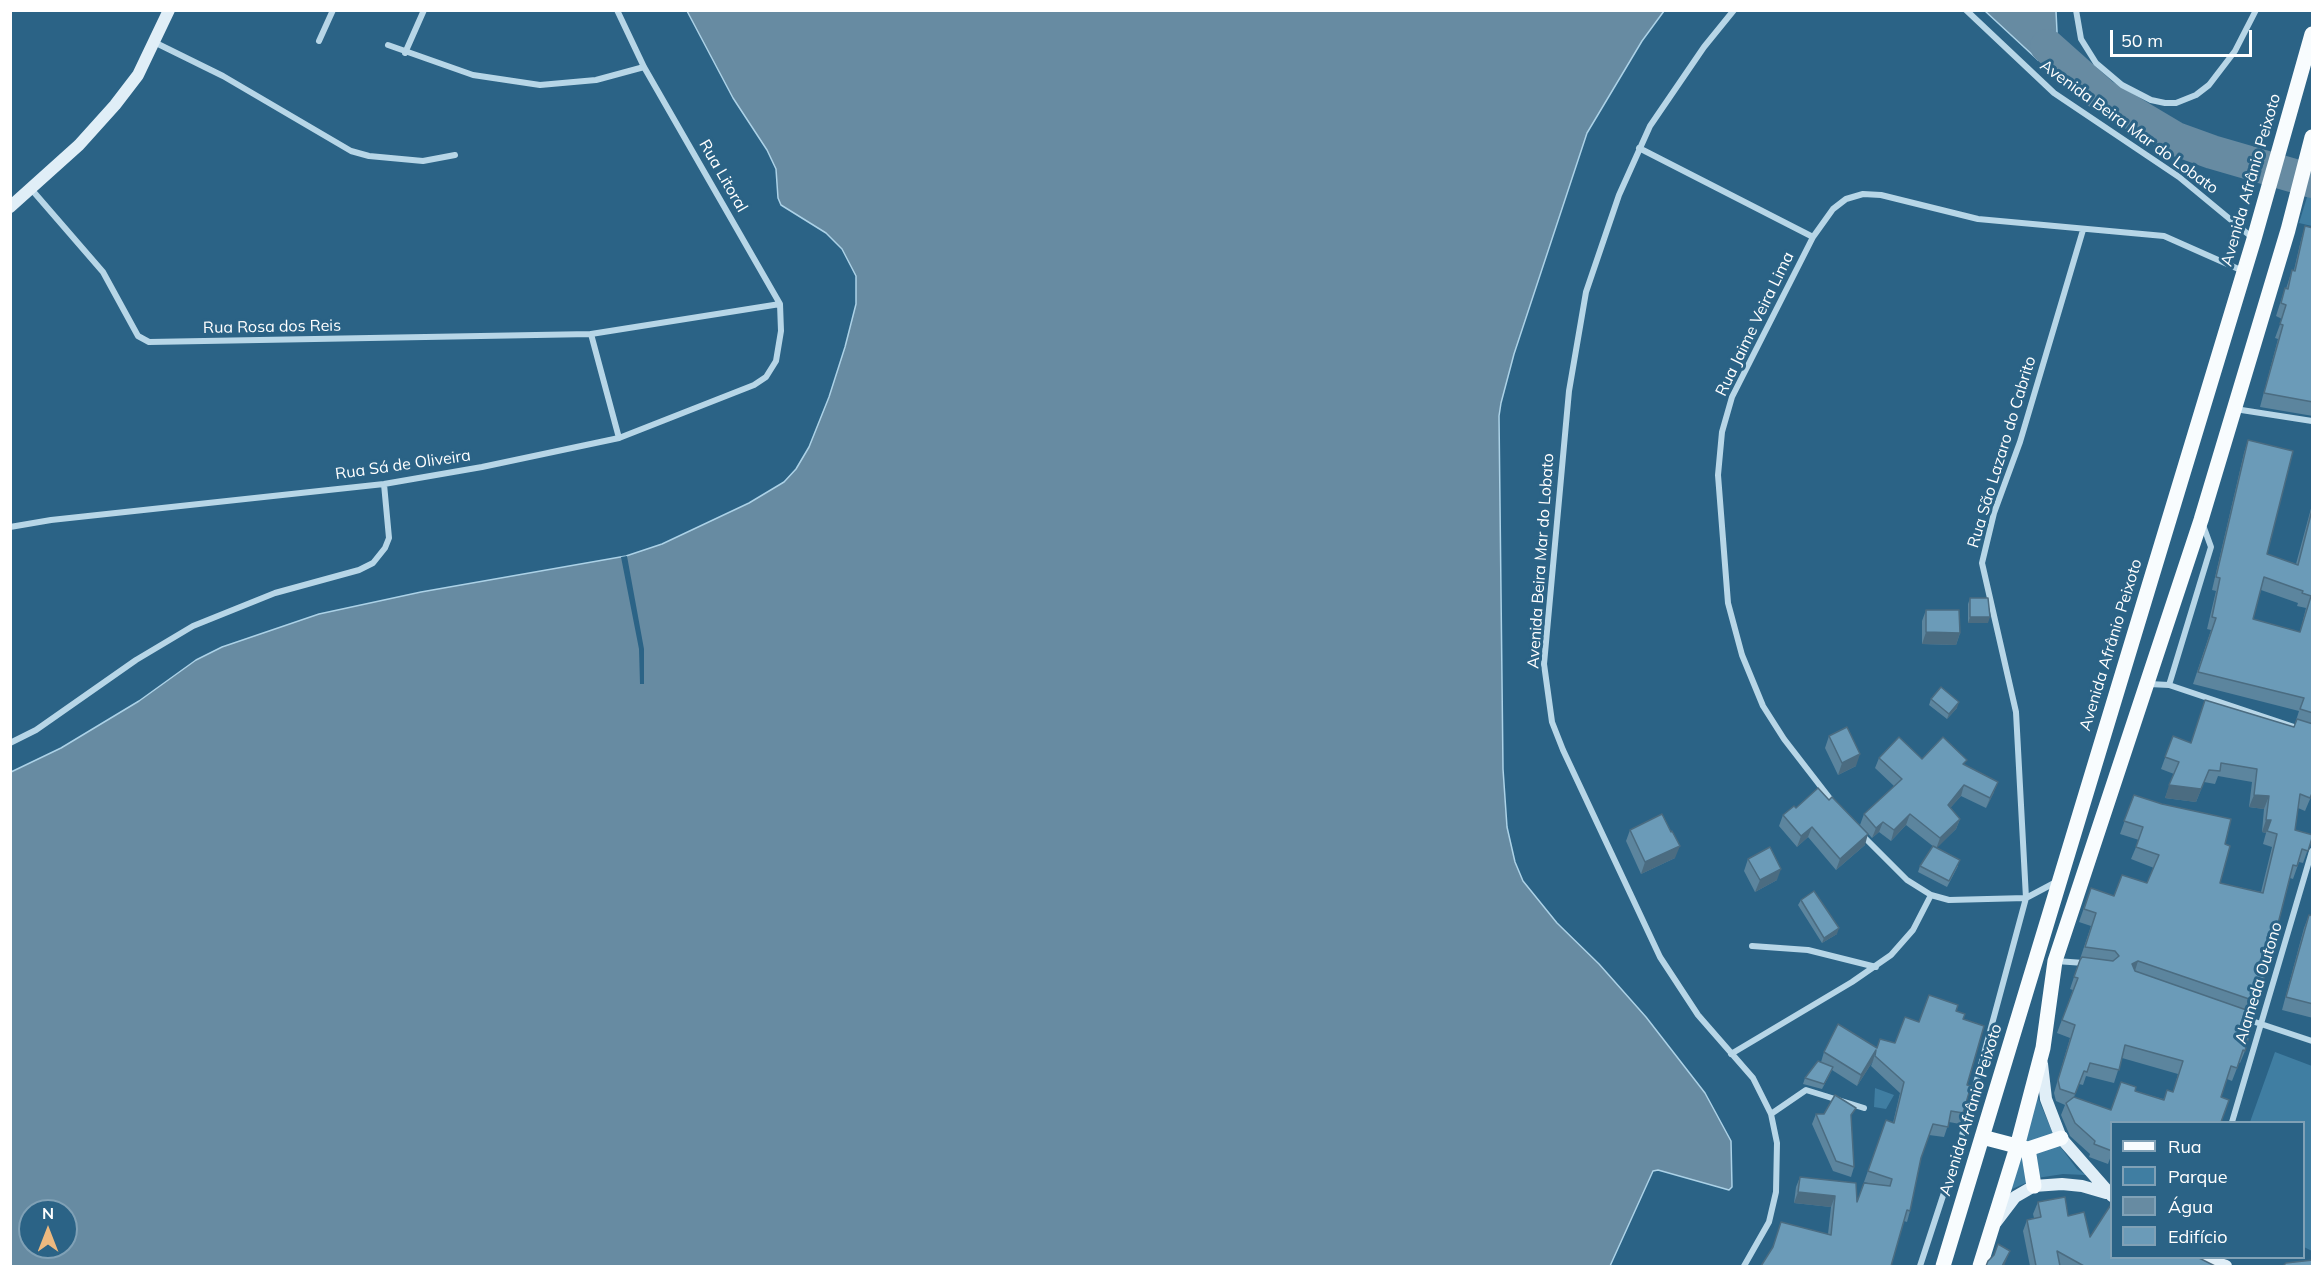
<!DOCTYPE html>
<html>
<head>
<meta charset="utf-8">
<style>
  body { margin:0 }
  #map { position:relative; width:2323px; height:1277px; overflow:hidden; background:#2b6386; font-family:Mulish,sans-serif }
  canvas { display:block }
  .frame { position:absolute; inset:0; border:12px solid #fff; pointer-events:none }
  .legend { position:absolute; left:2110px; top:1121px; width:195px; height:138px; box-sizing:border-box; background:#2b6386; border:2px solid #80a1b6; margin:0; padding:8px 10px; list-style:none; font-size:18px; color:#fff }
  .legend li { display:flex; align-items:center; gap:12px; height:30px }
  .legend b { width:30px; border:2px solid #80a1b6 }
  .north { position:absolute; left:18px; top:1199px; width:60px; height:60px; box-sizing:border-box; background:#2b6386; border:2px solid #80a1b6; border-radius:50%; rotate:0deg; font-size:16px; font-weight:700; line-height:24px; text-align:center; color:#fff }
  .north::after { content:''; display:block; margin:auto; width:21px; height:27px; background:#edb97f; clip-path:polygon(50% 0,100% 100%,50% 72%,0 100%) }
  .scale { position:absolute; left:2110px; top:30px; width:142px; height:27px; box-sizing:border-box; border:3px solid #fff; border-top:0; padding-left:8px; font-size:18px; line-height:21px; white-space:nowrap; color:#fff; -webkit-text-stroke:4px #2b6386; paint-order:stroke }
</style>
</head>
<body>
<div id="map">
<canvas width="2323" height="1277"></canvas>
<div class="frame"></div>
<ul class="legend">
<li><b style="height:8px;background:#f8fcfe"></b>Rua</li>
<li><b style="height:16px;background:#407ea2"></b>Parque</li>
<li><b style="height:16px;background:#678ba2"></b>Água</li>
<li><b style="height:16px;background:#6b9bb8"></b>Edifício</li>
</ul>
<div class="north">N</div>
<div class="scale">50 m</div>
</div>
<script>
const ctx = document.querySelector('canvas').getContext('2d');
ctx.lineJoin = 'round';
function paint(path, color) {
  ctx.fillStyle = color;
  ctx.fill(path, 'evenodd');
}
function poly(rows) {
  const path = new Path2D();
  for (const r of rows) {
    path.moveTo(r[0], r[1]);
    for (let i = 2; i < r.length; i += 2) path.lineTo(r[i], r[i + 1]);
  }
  return path;
}
function strokePath(path, color, width, dash) {
  ctx.strokeStyle = color;
  ctx.lineWidth = width;
  ctx.lineCap = dash ? 'butt' : 'round';
  ctx.setLineDash(dash || []);
  ctx.stroke(path);
}
function write(font, color, halo, rows, align = 'center') {
  ctx.font = font + ' Mulish,sans-serif';
  ctx.lineWidth = 6;
  ctx.setLineDash([]);
  ctx.textBaseline = 'middle';
  ctx.strokeStyle = halo;
  ctx.fillStyle = color;
  for (const [text, x, y, turn = 0] of rows) {
    ctx.save();
    ctx.translate(x, y);
    ctx.rotate((+turn || 0) * Math.PI / 180);
    ctx.textAlign = isNaN(turn) ? turn : align;
    if (halo) ctx.strokeText(text, 0, 0);
    ctx.fillText(text, 0, 0);
    ctx.restore();
  }
}
paint(poly([
  [2312,181,2312,226,2299,223],
  [2275,1052,2312,1066,2312,1251,2304,1247,2304,1122,2250,1122],
  [1875,1088,1894,1095,1886,1109,1874,1107],
  [2036,1093,2056,1141,2077,1169,2086,1175,2063,1174,2037,1178,2010,1190]
]), '#407ea2');
const water = poly([
  [687,11,1664,11,1642,41,1587,133,1514,354,1501,403,1499,416,1503,769,1507,827,1515,862,1523,881,1557,923,1599,964,1646,1017,1705,1093,1731,1141,1732,1187,1729,1190,1658,1170,1653,1171,1610,1266,11,1266,11,772,61,748,139,701,196,660,222,647,319,614,421,592,626,556,662,544,749,503,784,482,796,469,809,447,829,397,845,347,856,304,856,276,842,249,826,233,781,205,778,198,776,169,767,150,733,98,687,11],
  [30,1211,66,1211,66,1247,30,1247,30,1211],
  [1985,11,2056,11,2057,32,2038,60,1985,11]
]);
paint(water, '#678ba2');
strokePath(water, '#acd2e7', 1.5);
paint(poly([
  [627,556,644,649,644,684,640,684,639,649,621,557]
]), '#2b6386');
strokePath(poly([
  [2047,46,2102,95,2176,139,2212,152,2312,181]
]), '#678ba2', 34);
strokePath(poly([
  [1734,10,1704,47,1650,126,1619,195,1586,292,1569,391,1544,664,1552,722,1563,750,1660,957,1698,1015,1753,1078,1771,1114,1777,1143,1776,1192,1769,1222,1744,1266],
  [1966,10,2054,93,2179,177,2254,239],
  [2076,10,2081,39,2096,63,2122,85,2151,100,2165,103,2176,103,2196,95,2209,85,2235,51,2256,10],
  [319,41,333,10],
  [156,43,223,76,351,151,369,156,423,161,455,155],
  [388,45,473,75,540,85,596,80,644,67],
  [405,53,424,10],
  [1639,148,1813,237],
  [32,190,103,272,138,336,149,342,591,334,780,304],
  [591,334,619,438],
  [2235,409,2312,421],
  [10,527,51,520,384,484,482,467,619,438,754,385,766,377,776,361,781,331,780,304,644,67,617,10],
  [2149,684,2169,685,2211,547,2203,525],
  [2169,685,2312,733],
  [10,743,36,730,136,660,193,626,275,593,359,570,373,563,385,548,389,538,384,484],
  [1835,805,1784,739,1763,706,1742,655,1728,603,1718,475,1722,432,1732,397,1813,237,1833,209,1846,199,1863,194,1881,195,1978,219,2164,236,2243,271],
  [1862,835,1907,880,1931,895,1949,900,2026,898,2058,881],
  [1752,946,1808,950,1876,967],
  [2056,961,2084,963],
  [2246,1019,2312,1041],
  [1731,1054,1852,982,1891,955,1913,930,1931,895],
  [1771,1114,1806,1090,1864,1108],
  [2232,1122,2312,851],
  [1920,1266,1958,1150,2026,898,2016,712,1982,563,1994,513,2020,442,2083,230]
]), '#b7d6e7', 6);
strokePath(poly([
  [10,207,79,145,115,105,138,75,169,10],
  [2042,1064,2046,1099,2061,1138,2112,1196],
  [1996,1222,2015,1197,2034,1186,2062,1184,2082,1186,2106,1193],
  [2202,1258,2226,1266]
]), '#e0eef7', 12);
strokePath(poly([
  [1982,1137,2028,1149,2061,1138],
  [2028,1149,2034,1186],
  [1943,1266,2254,239,2312,34],
  [1980,1266,2017,1147,2043,1048,2055,961,2201,520,2288,230,2312,137]
]), '#f8fcfe', 15);
paint(poly([
  [2305,226,2313,228,2313,416,2260,407,2278,339,2275,338,2282,319,2276,316,2285,288,2286,289,2292,270,2294,270,2301,240],
  [2248,440,2267,554,2296,564,2313,501,2313,792,2305,811,2298,808,2295,830,2313,835,2303,863,2299,862,2293,879,2290,878,2245,1051,2240,1063,2239,1063,2232,1081,2227,1079,2112,1122,2112,1153,2108,1164,2089,1157,2090,1154,2070,1136,2061,1115,2065,1105,2056,1101,2054,1093,2070,1038,2057,1033,2073,990,2070,989,2091,926,2079,922,2091,888,2114,896,2147,883,2154,868,2131,859,2139,840,2120,834,2134,795,2225,844,2220,883,2261,892,2272,847,2263,844,2266,833,2262,832,2264,809,2249,807,2252,782,2218,776,2215,784,2204,782,2196,802,2165,798,2174,774,2161,769,2173,736,2191,743,2294,727,2299,711,2193,684,2211,630,2207,629,2216,591,2212,590,2244,453],
  [2261,590,2298,603,2297,606,2306,608,2300,632,2253,619],
  [2122,1058,2178,1074,2173,1092,2163,1099,2135,1091,2110,1110,2074,1097,2079,1084,2083,1085,2086,1076,2114,1083],
  [1970,598,1988,623,1968,623,1968,604],
  [1926,610,1960,633,1956,645,1922,644,1922,621],
  [1931,699,1957,708,1947,719,1929,705],
  [1829,736,1856,766,1838,775,1825,748],
  [1879,758,1922,759,1965,766,1994,792,1986,808,1961,796,1950,808,1960,819,1956,829,1936,848,1958,866,1947,887,1918,872,1920,866,1934,847,1906,825,1891,841,1879,832,1872,838,1860,825,1864,814,1894,786,1875,768],
  [1796,808,1865,845,1836,870,1808,837,1797,847,1779,826,1783,815],
  [1630,830,1675,858,1641,874,1626,841],
  [1748,859,1777,880,1755,892,1744,871],
  [1801,900,1837,934,1822,943,1798,905],
  [2309,915,2313,916,2313,1018,2282,1010,2304,928],
  [1956,1011,1963,1019,1967,1085,1963,1113,1960,1124,1949,1122,1944,1137,1929,1135,1921,1158,1910,1211,1907,1222,1904,1221,1891,1266,1828,1234,1831,1207,1794,1203,1796,1187,1800,1177,1857,1202,1872,1184,1864,1182,1886,1120,1893,1123,1900,1093,1871,1066,1873,1061,1857,1086,1832,1070,1822,1089,1803,1084,1805,1078,1821,1062,1824,1052,1877,1048,1895,1043,1919,1022],
  [1816,1114,1851,1119,1854,1167,1851,1177,1833,1171,1812,1124],
  [2038,1202,2068,1216,2090,1237,2112,1257,2215,1266,2030,1266,2023,1231,2027,1220,2034,1218,2033,1214]
]), '#5c859e');
paint(poly([
  [1970,617,1990,617,1988,623,1968,623],
  [1926,632,1960,633,1956,645,1922,644],
  [1959,702,1957,708,1947,719,1949,714],
  [1860,754,1856,766,1838,775,1842,763],
  [2209,770,2196,802,2165,798,2169,785],
  [1998,782,1994,792,1986,808,1990,798],
  [1964,785,1961,796,1944,815,1948,805],
  [2254,795,2269,796,2264,809,2249,807],
  [1910,814,1906,825,1891,841,1894,830],
  [1960,819,1956,829,1936,849,1940,838],
  [2266,820,2271,820,2266,833,2262,832],
  [1883,822,1879,832,1872,838,1876,828],
  [1812,827,1808,837,1797,847,1801,836],
  [1868,834,1865,845,1836,870,1840,859],
  [1680,846,1675,858,1641,874,1645,862],
  [1781,869,1777,880,1755,892,1760,880],
  [1839,928,1837,934,1822,943,1824,938],
  [2138,961,2134,974,2132,964],
  [1876,1050,1873,1061,1857,1086,1861,1075],
  [1798,1192,1835,1196,1831,1207,1794,1203],
  [2010,1251,2004,1266,2001,1266]
]), '#4b6c81');
const building = poly([
  [2305,226,2313,228,2313,402,2264,393,2283,325,2280,324,2286,305,2281,303,2285,288,2288,289,2292,270,2295,271,2305,226],
  [2248,440,2293,451,2267,554,2298,565,2313,506,2313,713,2300,709,2304,698,2198,672,2216,618,2212,617,2220,578,2216,577,2248,440],
  [2264,577,2303,591,2302,593,2311,596,2300,632,2253,619,2264,577],
  [1970,598,1988,598,1990,617,1970,617,1970,598],
  [1926,610,1959,610,1960,633,1926,632,1926,610],
  [1941,687,1959,702,1949,714,1931,699,1941,687],
  [2205,700,2294,727,2297,719,2313,724,2313,791,2310,798,2300,794,2295,830,2313,835,2308,851,2302,849,2297,866,2293,865,2258,1002,2138,961,2132,964,2135,971,2255,1013,2245,1051,2243,1050,2237,1068,2231,1066,2221,1097,2229,1100,2221,1122,2112,1122,2112,1151,2094,1144,2095,1141,2075,1123,2066,1103,2074,1097,2111,1110,2121,1082,2136,1087,2135,1091,2164,1100,2167,1090,2173,1092,2183,1061,2125,1045,2119,1070,2090,1063,2087,1072,2084,1071,2075,1094,2060,1089,2058,1080,2075,1025,2062,1020,2078,978,2074,977,2080,960,2082,957,2113,961,2119,956,2115,951,2085,947,2096,913,2084,909,2091,888,2114,896,2122,875,2147,883,2159,855,2136,847,2143,827,2124,821,2134,795,2162,804,2231,819,2225,844,2230,846,2220,883,2263,893,2277,834,2267,831,2271,820,2266,820,2269,796,2254,795,2257,769,2221,763,2220,771,2209,770,2201,789,2169,785,2179,762,2165,757,2173,736,2191,743,2205,700],
  [1847,727,1860,754,1842,763,1829,736,1847,727],
  [1899,737,1922,759,1943,737,1967,760,1963,764,1998,782,1990,798,1964,785,1948,805,1960,819,1940,838,1910,814,1894,830,1883,822,1876,828,1864,814,1902,779,1879,758,1899,737],
  [1818,788,1829,800,1832,797,1868,834,1840,859,1812,827,1801,836,1783,815,1794,806,1796,808,1818,788],
  [1662,814,1671,832,1672,831,1680,846,1645,862,1630,830,1662,814],
  [1933,846,1960,860,1949,881,1920,866,1933,846],
  [1770,847,1781,869,1760,880,1748,859,1770,847],
  [1814,891,1839,928,1824,938,1801,900,1814,891],
  [2309,915,2313,916,2313,1004,2286,997,2309,915],
  [1929,995,1958,1005,1956,1011,1965,1014,1963,1019,1984,1026,1967,1085,1971,1086,1963,1113,1951,1111,1948,1127,1933,1124,1921,1158,1910,1211,1907,1210,1891,1266,1761,1266,1773,1247,1781,1222,1831,1235,1835,1196,1798,1192,1800,1177,1856,1183,1857,1202,1864,1183,1890,1186,1892,1179,1868,1171,1886,1120,1894,1123,1904,1082,1875,1056,1876,1050,1861,1075,1824,1052,1838,1024,1877,1048,1880,1039,1895,1043,1905,1017,1919,1022,1929,995],
  [1818,1061,1833,1067,1824,1084,1805,1078,1818,1061],
  [1835,1095,1856,1108,1851,1115,1854,1167,1836,1161,1816,1114,1824,1114,1835,1095],
  [2065,1197,2068,1216,2084,1212,2090,1237,2112,1203,2112,1257,2197,1257,2215,1266,2084,1266,2057,1251,2060,1266,2036,1266,2027,1220,2041,1217,2038,1202,2065,1197],
  [1998,1244,2010,1251,2002,1266,1986,1266,1988,1261,1994,1255,1998,1244],
  [2313,1260,2313,1266,2283,1266,2286,1263,2313,1260]
]);
paint(building, '#6b9bb8');
strokePath(building, '#4b6c81', 1.5);
write('16px', '#fff', '#2b6386', [
  ["Avenida Beira Mar do Lobato",2129,127,36],
  ["Rua Litoral",723,176,60],
  ["Avenida Afrânio Peixoto",2251,180,-74],
  ["Rua Jaime Veira Lima",1755,324,-64],
  ["Rua Rosa dos Reis",272,327,-1],
  ["Rua São Lazaro do Cabrito",2002,452,-73],
  ["Rua Sá de Oliveira",403,465,-8],
  ["Avenida Beira Mar do Lobato",1541,561,-86],
  ["Avenida Afrânio Peixoto",2111,645,-73],
  ["Alameda Outono",2259,983,-73],
  ["Avenida Afrânio Peixoto",1971,1110,-73]
]);
</script>
</body>
</html>
